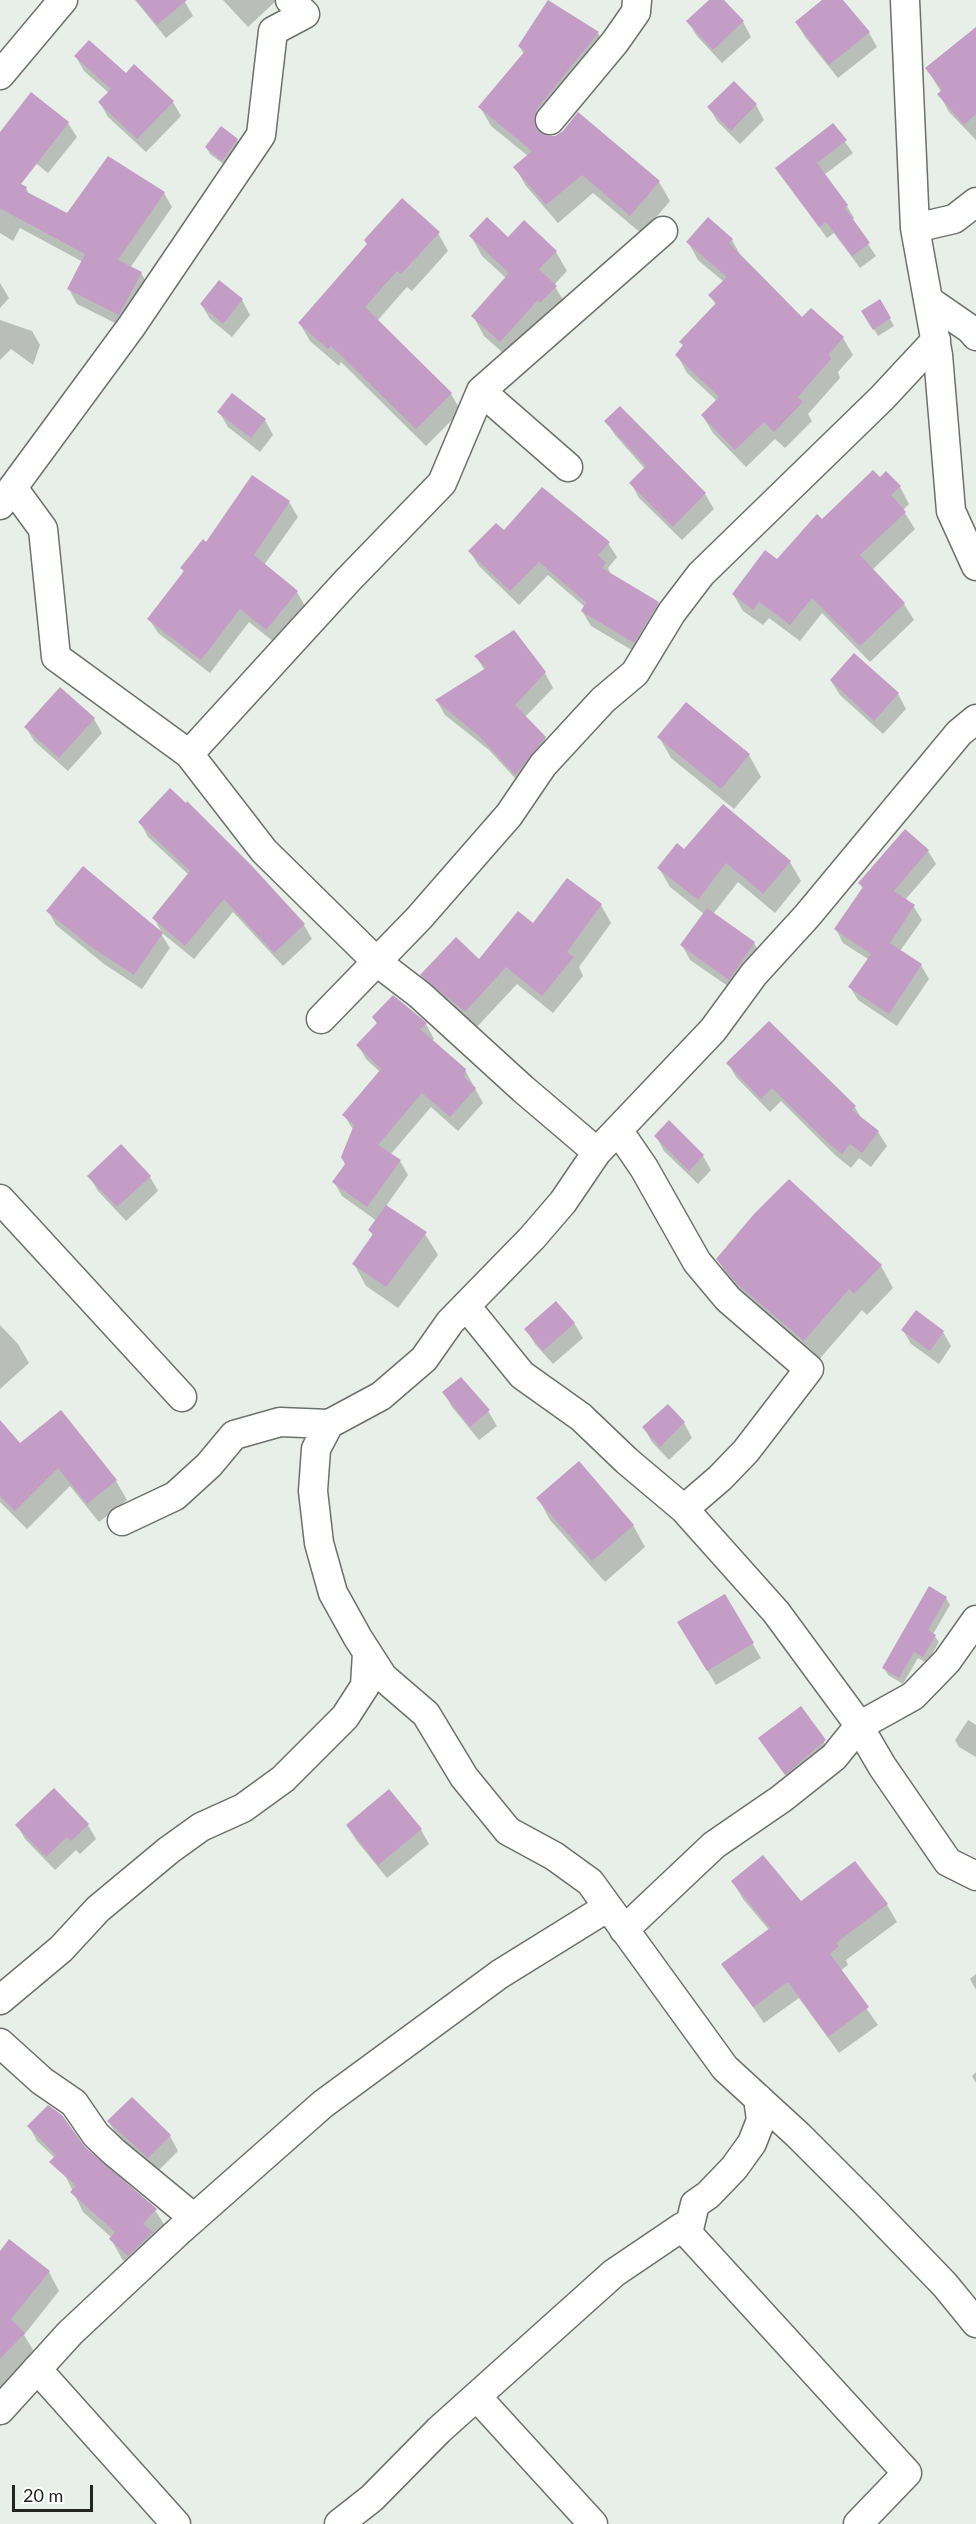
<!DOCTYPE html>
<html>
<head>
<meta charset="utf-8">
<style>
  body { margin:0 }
  #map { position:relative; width:976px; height:2524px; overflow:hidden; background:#e8eee8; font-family:Lato,sans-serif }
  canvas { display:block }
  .scale { position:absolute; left:12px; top:2485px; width:81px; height:27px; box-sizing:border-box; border:3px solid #202320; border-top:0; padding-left:8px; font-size:18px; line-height:21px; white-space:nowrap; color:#202320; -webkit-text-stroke:4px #fff; paint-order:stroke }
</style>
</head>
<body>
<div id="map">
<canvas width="976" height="2524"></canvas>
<div class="scale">20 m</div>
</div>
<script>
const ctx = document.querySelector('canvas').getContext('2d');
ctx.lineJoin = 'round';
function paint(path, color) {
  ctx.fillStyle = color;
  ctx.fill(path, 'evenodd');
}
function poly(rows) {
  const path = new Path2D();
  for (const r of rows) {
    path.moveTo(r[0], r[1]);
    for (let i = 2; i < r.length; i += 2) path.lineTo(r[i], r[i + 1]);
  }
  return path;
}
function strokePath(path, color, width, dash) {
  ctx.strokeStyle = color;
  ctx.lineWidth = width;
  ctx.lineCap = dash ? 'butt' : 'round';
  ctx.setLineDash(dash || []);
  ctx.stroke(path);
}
paint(poly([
  [135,0,184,0,193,16,166,38],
  [223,0,277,0,248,27],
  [711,0,722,0,743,22,751,37,722,63,696,35,688,21],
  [824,0,831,0,869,33,877,47,838,78,805,37,797,23],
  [976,29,976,140,949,112,939,94,941,92,927,69],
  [598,33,609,52,548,129,544,136,556,137,564,132,578,114,659,182,670,201,642,234,593,193,558,223,526,186,515,167,528,156,491,126,480,107,524,54,519,46],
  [76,57,173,102,181,116,146,152,108,117,100,103,109,93,84,71],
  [734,83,756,105,764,120,740,144,717,121,709,107],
  [68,123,77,137,48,173,12,144],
  [833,125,853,153,824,175,847,206,854,218,852,220,876,256,860,268,834,233,827,238,777,169],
  [237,140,241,147,226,166,210,154,206,147],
  [0,174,26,188,30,196,67,215,164,193,172,207,130,268,141,273,150,288,127,329,77,304,69,289,83,262,20,228,13,241,0,233],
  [438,233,448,251,412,291,407,287,377,321,451,394,461,411,426,446,341,362,339,366,310,341,300,324],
  [471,236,556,252,567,271,554,285,567,306,512,361,484,336,473,316,507,279,482,256],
  [732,240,742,258,802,320,843,338,853,355,838,372,840,378,808,414,812,421,785,448,775,439,746,467,713,433,702,415,717,401,687,373,677,355,716,305,710,295,724,282,698,260,688,242],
  [0,283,9,298,0,308],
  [242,300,250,315,232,337,210,319,201,304],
  [879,301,894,326,878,336,863,311],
  [0,320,32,331,40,345,33,365,11,349,0,360],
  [620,408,705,494,714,509,682,540,639,498,631,483,645,469,615,435,606,421],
  [219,412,265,420,273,435,260,452,228,427],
  [252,477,289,502,298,517,264,565,297,592,305,606,275,643,249,622,210,673,158,633,149,619,184,572,182,568,206,544],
  [880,480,900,487,909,504,903,510,915,529,872,570,904,604,914,620,870,662,822,613,800,641,769,618,763,625,743,611,733,594,778,561,822,521],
  [504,532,608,543,617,557,608,568,612,576,658,603,666,617,642,656,591,626,582,611,585,607,548,575,519,605,479,566,470,552],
  [476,656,545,673,553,688,525,717,545,738,553,753,524,788,489,750,445,715,437,701,485,671],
  [831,681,898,694,906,709,883,734,840,695],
  [94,719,102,733,68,771,34,741,26,727],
  [659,737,749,755,761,777,734,809,671,758],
  [140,822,251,867,304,925,312,939,283,966,233,912,194,959,162,933,154,918,189,875,148,837],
  [684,851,790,862,801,881,775,913,738,882,713,914,754,943,762,958,738,993,690,960,682,945,704,914,670,887,659,868],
  [928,851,936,864,905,900,914,907,922,920,900,951,921,965,929,979,897,1026,858,1000,850,987,868,959,843,943,836,929,863,889,860,884],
  [567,880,601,905,611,923,579,967,583,976,553,1013,517,984,476,1028,432,992,422,975,479,961,533,926],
  [48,911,161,934,170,948,142,989,104,964,56,925],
  [393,997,426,1024,434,1039,431,1041,465,1070,483,1103,458,1131,431,1107,390,1155,400,1161,408,1175,386,1206,425,1234,438,1255,398,1308,366,1286,354,1264,373,1236,370,1230,377,1221,342,1196,334,1182,347,1164,354,1131,344,1115,380,1072,366,1059,358,1045,378,1025,373,1017],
  [728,1063,854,1106,862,1119,878,1132,887,1146,871,1167,859,1158,851,1168,835,1155,781,1101,770,1112,736,1077],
  [656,1136,703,1156,711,1170,698,1184,664,1151],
  [89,1176,150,1177,158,1191,126,1221,98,1191],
  [718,1259,881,1266,893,1288,867,1315,862,1310,817,1362,751,1306,730,1281],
  [574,1323,583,1338,553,1364,535,1344,526,1329],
  [0,1325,18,1344,29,1363,0,1389],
  [903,1330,943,1332,951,1346,939,1364,911,1344],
  [444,1393,488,1411,497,1426,479,1440,452,1407],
  [667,1406,684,1423,692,1438,669,1460,652,1442,644,1428],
  [60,1412,116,1481,127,1500,99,1522,70,1486,27,1529,0,1502,0,1422,19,1445],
  [538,1498,633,1525,645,1547,605,1582,550,1520],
  [930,1589,946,1598,950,1605,933,1634,939,1642,927,1663,918,1658,903,1684,888,1675,884,1668],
  [724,1596,761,1658,716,1685,687,1637],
  [801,1708,833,1756,795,1788,760,1738],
  [968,1720,976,1725,976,1757,959,1747,955,1740],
  [389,1791,421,1830,429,1844,387,1878,356,1840,347,1825],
  [17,1825,88,1825,96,1839,80,1854,76,1850,55,1870,25,1839],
  [855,1863,887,1905,897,1922,846,1960,848,1965,840,1971,878,2025,839,2053,799,1998,764,2023,723,1964,769,1930,743,1899,733,1882,801,1903],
  [976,1974,976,1990,970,1979],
  [976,2072,976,2083,972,2076],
  [109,2122,170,2136,178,2151,157,2172,117,2136],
  [29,2126,76,2141,56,2159,37,2141],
  [64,2173,155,2210,167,2229,140,2275,122,2259,111,2239,112,2238,83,2212],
  [0,2253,49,2272,59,2291,24,2335,35,2353,0,2396]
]), '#0003');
paint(poly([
  [136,0,187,0,157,25],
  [548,0,599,32,537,109,534,118,535,126,540,133,548,136,555,136,563,131,578,112,660,181,630,216,582,175,546,205,513,167,532,151,478,107,525,51,518,46],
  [709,0,724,0,744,21,713,50,686,21],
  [822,0,843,0,870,32,829,65,795,22],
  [976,27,976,114,964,125,937,94,942,90,925,68],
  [89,40,126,73,134,64,174,101,137,139,98,102,111,89,74,56],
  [734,81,757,104,731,131,707,107],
  [31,92,69,122,21,184,27,187,25,191,67,213,108,156,165,192,118,260,142,272,119,315,67,289,85,254,1,209,0,210,0,132],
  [833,123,847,140,817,163,848,205,845,208,870,243,852,256,826,222,819,227,775,168],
  [221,126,238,139,222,161,205,147],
  [402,198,440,232,401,274,397,271,365,307,452,393,416,429,331,346,328,349,298,323,367,244,364,240],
  [487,217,508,237,524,220,557,251,539,269,557,286,540,303,538,300,500,342,471,316,509,273,469,236],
  [708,217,733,239,729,243,802,317,811,308,844,337,829,354,831,359,798,397,803,402,774,432,764,422,735,450,701,415,719,397,675,355,683,345,679,342,716,303,708,295,727,277,686,242],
  [219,280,243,299,223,324,200,304],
  [880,299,891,318,873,330,861,311],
  [232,393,266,419,251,438,217,412],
  [620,406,706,493,673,527,629,483,646,466,604,421],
  [873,470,880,477,886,471,901,486,891,495,906,512,860,555,905,603,860,646,812,598,790,625,759,602,753,610,732,594,765,550,777,559,817,514,822,519],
  [252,475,290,501,254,555,298,591,266,630,240,609,201,660,147,619,184,571,180,568,203,539,206,542],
  [542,487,610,542,598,555,606,563,602,568,659,602,634,643,581,611,586,602,539,562,510,591,468,551,496,523,504,530],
  [514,630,546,672,515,705,546,737,515,775,479,736,435,700,486,668,474,656],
  [854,653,899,693,874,721,830,680],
  [60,687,95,718,59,758,24,727],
  [686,702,750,754,721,789,657,737],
  [170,788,186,803,187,801,252,866,305,924,274,953,224,899,185,946,152,918,190,871,138,822],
  [723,804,791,861,763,894,726,863,698,900,657,868,677,843,684,849],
  [905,829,929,850,894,891,915,905,890,943,922,964,889,1014,848,987,871,954,834,929,863,887,858,883],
  [83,866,163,933,134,975,94,949,46,911],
  [567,878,602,904,567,952,574,957,542,996,506,967,465,1012,420,975,456,937,479,959,518,911,533,923],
  [707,908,755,942,729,980,680,945],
  [393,995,427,1023,420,1029,466,1069,464,1077,476,1088,450,1117,422,1093,378,1145,401,1160,367,1207,332,1182,345,1164,341,1157,354,1125,342,1115,381,1069,356,1045,377,1023,372,1017],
  [769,1021,856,1106,852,1110,879,1131,862,1153,850,1144,842,1154,825,1140,772,1088,761,1099,726,1063],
  [669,1120,704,1155,689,1171,654,1136],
  [121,1144,151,1176,117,1207,87,1176],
  [789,1179,882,1265,854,1294,849,1289,804,1341,737,1284,716,1259,754,1214],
  [386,1205,427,1232,386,1287,352,1264,373,1234,368,1230],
  [556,1301,575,1323,543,1351,524,1329],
  [916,1310,944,1331,930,1351,901,1330],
  [461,1377,490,1410,470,1427,442,1392],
  [668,1404,685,1422,660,1447,642,1427],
  [61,1410,117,1480,87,1504,58,1468,15,1511,0,1496,0,1420,20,1443],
  [579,1461,634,1525,592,1561,536,1498],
  [929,1586,947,1597,928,1630,936,1635,923,1657,914,1652,899,1678,882,1668],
  [725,1594,754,1643,707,1671,677,1622],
  [801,1706,826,1740,785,1775,758,1738],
  [54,1788,89,1824,71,1841,67,1837,46,1857,15,1825],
  [389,1789,422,1829,378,1865,346,1825],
  [763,1855,801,1901,855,1861,888,1904,836,1943,839,1946,830,1954,869,2007,828,2037,788,1982,753,2007,721,1964,770,1928,731,1881],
  [132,2097,171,2135,148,2158,107,2121],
  [48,2105,62,2115,85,2147,157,2209,143,2224,153,2232,128,2256,109,2239,115,2232,70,2192,76,2186,49,2162,56,2155,27,2126],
  [9,2239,50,2271,11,2319,25,2333,0,2359,0,2251]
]), '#c39dc5');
const minor = poly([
  [905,0,915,228,938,355,951,511,976,566],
  [0,75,63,0],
  [550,120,615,42,636,12,637,0],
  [915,228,954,219,976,202],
  [928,300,970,329,976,336],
  [481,391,568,467],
  [13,488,43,529,56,657,189,754,348,580,442,483,481,391,663,231],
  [0,505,131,327,261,135,273,31,305,14,290,0],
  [189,754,264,851,377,962,420,995,523,1089,597,1152,713,1030,754,974,807,916,959,733,976,719],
  [321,1019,419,918,509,815,543,765,603,700,635,673,672,612,701,574,882,398,936,340],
  [0,1199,182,1397],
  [466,1306,522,1375,581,1417,627,1461,684,1509,720,1478,746,1451,809,1369,728,1299,697,1262,644,1168,618,1130],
  [329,1424,316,1449,313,1491,319,1543,333,1593,358,1638,383,1677,426,1714,464,1777,508,1831,554,1856,590,1882,725,2068,798,2135,865,2202,945,2285,976,2323],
  [684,1509,776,1612,854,1718,882,1766,948,1862,976,1876],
  [122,1521,175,1496,209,1465,234,1435,280,1422,329,1424,381,1396,424,1359,450,1322,532,1238,563,1202,597,1152],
  [624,1930,714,1845,781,1799,834,1757,859,1726,913,1696,947,1661,976,1620],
  [0,2000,61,1949,98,1909,169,1850,201,1827,243,1808,283,1779,345,1717,365,1686,367,1653],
  [0,2043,42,2081,74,2103,96,2135,114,2152,194,2218],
  [688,2233,695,2204,708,2195,734,2168,752,2143,761,2120,758,2098],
  [37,2369,176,2524],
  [477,2397,593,2524],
  [0,2410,70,2333,178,2232,323,2104,500,1974,608,1907],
  [339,2524,372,2498,439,2430,614,2273,682,2227,907,2473,858,2524]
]);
strokePath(minor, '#6b716b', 31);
strokePath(minor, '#fff', 28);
</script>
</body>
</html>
